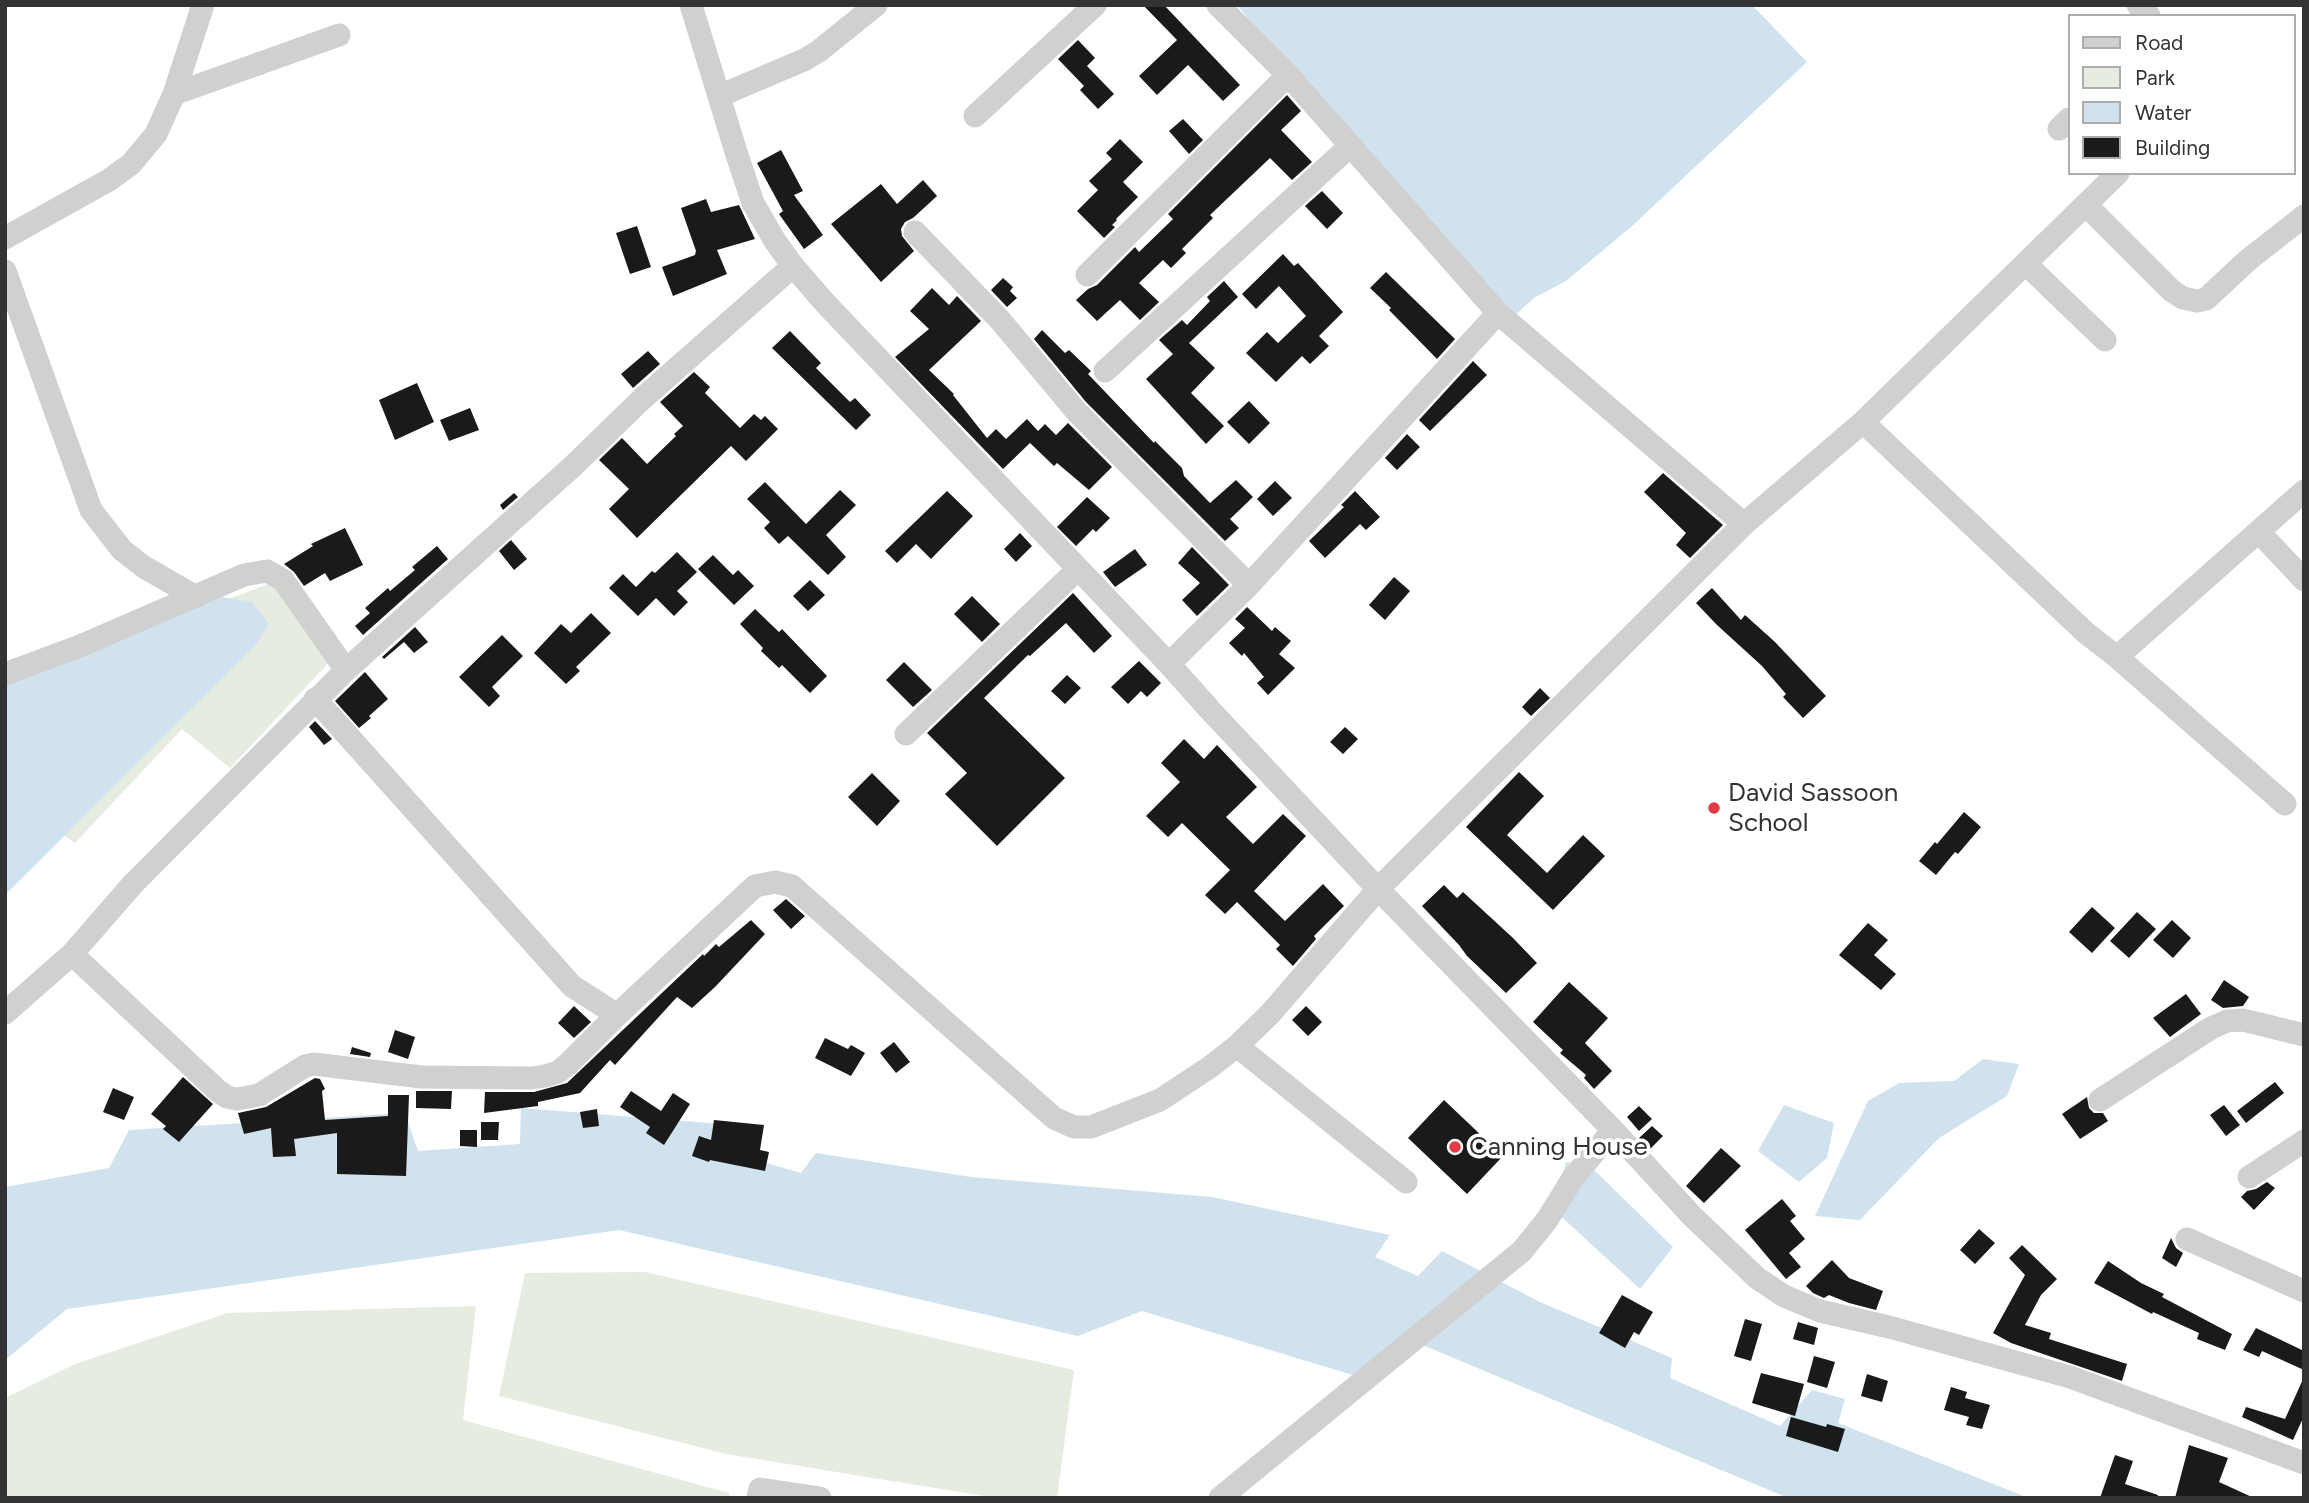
<!DOCTYPE html>
<html>
<head>
<meta charset="utf-8">
<style>
  body { margin:0 }
  #map { position:relative; width:2309px; height:1503px; overflow:hidden; background:#fff; font-family:Figtree,sans-serif }
  canvas { display:block }
  .frame { position:absolute; inset:0; border:7px solid #333; pointer-events:none }
  .legend { position:absolute; left:2068px; top:14px; width:228px; height:161px; box-sizing:border-box; background:#fff; border:2px solid #adadad; margin:0; padding:9px 12px; list-style:none; font-size:21px; color:#333 }
  .legend li { display:flex; align-items:center; gap:14px; height:35px }
  .legend b { width:35px; border:2px solid #adadad }
</style>
</head>
<body>
<div id="map">
<canvas width="2309" height="1503"></canvas>
<div class="frame"></div>
<ul class="legend">
<li><b style="height:9px;background:#d0d0d0"></b>Road</li>
<li><b style="height:19px;background:#e6ecdf"></b>Park</li>
<li><b style="height:19px;background:#cfe2ee"></b>Water</li>
<li><b style="height:19px;background:#1a1a1a"></b>Building</li>
</ul>
</div>
<script>
const ctx = document.querySelector('canvas').getContext('2d');
ctx.lineJoin = 'round';
function paint(path, color) {
  ctx.fillStyle = color;
  ctx.fill(path, 'evenodd');
}
function poly(rows) {
  const path = new Path2D();
  for (const r of rows) {
    path.moveTo(r[0], r[1]);
    for (let i = 2; i < r.length; i += 2) path.lineTo(r[i], r[i + 1]);
  }
  return path;
}
function strokePath(path, color, width, dash) {
  ctx.strokeStyle = color;
  ctx.lineWidth = width;
  ctx.lineCap = dash ? 'butt' : 'round';
  ctx.setLineDash(dash || []);
  ctx.stroke(path);
}
function write(font, color, halo, rows, align = 'center') {
  ctx.font = font + ' Figtree,sans-serif';
  ctx.lineWidth = 7;
  ctx.setLineDash([]);
  ctx.textBaseline = 'middle';
  ctx.strokeStyle = halo;
  ctx.fillStyle = color;
  for (const [text, x, y, turn = 0] of rows) {
    ctx.save();
    ctx.translate(x, y);
    ctx.rotate((+turn || 0) * Math.PI / 180);
    ctx.textAlign = isNaN(turn) ? turn : align;
    if (halo) ctx.strokeText(text, 0, 0);
    ctx.fillText(text, 0, 0);
    ctx.restore();
  }
}
paint(poly([
  [271,583,335,656,230,768,182,729,75,843,59,832,5,684],
  [645,1272,1074,1370,1057,1498,996,1498,726,1454,499,1396,525,1273],
  [476,1306,463,1420,729,1493,729,1498,5,1498,5,1398,75,1364,228,1313]
]), '#e6ecdf');
paint(poly([
  [1237,5,1752,5,1807,62,1631,227,1566,281,1534,298,1515,315,1286,65],
  [205,594,252,602,269,624,255,646,5,895,5,680],
  [1983,1059,2019,1064,2007,1096,1939,1138,1860,1220,1815,1216,1868,1101,1899,1083,1954,1081],
  [1784,1105,1834,1123,1827,1158,1799,1182,1758,1151],
  [521,1108,747,1126,760,1161,801,1173,816,1153,971,1177,1212,1197,1390,1235,1375,1257,1418,1276,1442,1251,1540,1302,1672,1358,1670,1378,1780,1426,1812,1390,1845,1399,1838,1423,2029,1498,1788,1498,1401,1336,1359,1377,1142,1311,1078,1336,619,1230,67,1309,5,1360,5,1187,109,1168,129,1130,405,1113,418,1151,520,1144],
  [1566,1162,1589,1165,1673,1247,1640,1289,1553,1209]
]), '#cfe2ee');
paint(poly([
  [1143,5,1164,5,1240,85,1223,101,1188,65,1157,95,1139,76,1177,40],
  [1078,40,1095,58,1087,66,1114,94,1098,109,1080,90,1084,86,1058,59],
  [1287,95,1301,111,1281,130,1312,162,1292,180,1270,158,1210,215,1213,218,1182,249,1186,253,1171,268,1163,260,1139,283,1159,302,1140,320,1120,300,1097,321,1076,300,1088,289,1097,285,1135,247,1139,252,1173,219,1168,214],
  [1183,119,1203,140,1189,154,1169,131],
  [1120,139,1143,162,1123,182,1138,197,1116,219,1117,220,1112,225,1115,227,1104,238,1077,211,1098,190,1089,181,1112,159,1106,153],
  [781,150,803,191,794,195,823,235,804,249,779,214,783,211,757,163],
  [923,180,937,196,913,218,905,222,901,229,902,236,914,251,881,282,831,224,881,184,897,204],
  [1322,191,1343,213,1327,229,1305,206],
  [706,199,711,212,739,205,755,239,717,250,727,274,673,296,662,267,695,255,696,251,681,208],
  [637,226,651,267,630,274,616,233],
  [1283,254,1294,266,1298,263,1343,312,1319,336,1329,346,1310,364,1302,356,1276,382,1246,353,1267,332,1278,343,1306,316,1279,286,1256,309,1242,294],
  [1386,272,1455,339,1437,359,1389,310,1391,308,1370,288],
  [1003,278,1013,287,1010,291,1017,298,1007,307,991,290],
  [1224,281,1238,297,1189,343,1215,368,1191,393,1224,426,1206,444,1146,379,1173,354,1159,340,1182,320,1187,325,1210,301,1207,297],
  [932,288,949,305,957,296,981,321,929,370,954,394,953,395,987,438,996,429,1006,439,1027,419,1038,431,1045,424,1056,435,1068,423,1112,467,1089,490,1057,463,1054,466,1030,443,1003,469,895,357,929,329,910,311],
  [1042,330,1065,353,1069,350,1091,371,1088,374,1154,443,1155,441,1182,468,1184,476,1210,503,1236,480,1253,497,1230,519,1239,528,1225,541,1086,402,1034,339],
  [790,331,821,363,816,368,850,402,855,398,871,415,856,430,772,348],
  [648,351,660,364,633,388,621,374],
  [1473,361,1487,375,1430,431,1419,420],
  [694,372,710,387,705,393,740,428,754,414,761,420,765,416,778,429,746,461,731,446,637,538,609,509,629,489,599,460,622,438,647,464,676,436,674,434,683,426,660,402],
  [417,383,434,422,395,440,379,400],
  [1249,401,1270,423,1249,444,1227,422],
  [470,408,479,430,449,441,440,420],
  [1407,434,1420,447,1397,470,1385,458],
  [1663,473,1723,525,1690,558,1676,545,1686,533,1644,492],
  [1275,481,1292,498,1273,516,1257,499],
  [765,482,806,524,840,490,856,505,826,535,846,557,828,575,788,536,779,544,764,528,770,522,747,499],
  [947,491,973,516,931,559,916,544,897,563,885,551],
  [1355,491,1380,517,1366,530,1360,524,1325,558,1309,541,1344,507,1341,505],
  [514,493,518,497,503,510,500,505],
  [1087,497,1110,518,1096,532,1093,529,1076,546,1057,527],
  [345,528,363,565,330,581,325,573,304,586,294,572,284,564,313,546,311,544],
  [1020,533,1032,546,1016,562,1004,549],
  [511,540,527,559,514,570,499,551],
  [437,546,448,559,363,635,355,626,370,613,365,608,388,588,390,591,415,570,412,567],
  [1192,547,1229,585,1197,616,1182,600,1200,583,1178,563],
  [1135,549,1147,565,1115,587,1103,572],
  [677,552,697,572,677,591,688,602,674,616,656,598,638,616,609,588,623,574,636,587,652,571,655,573],
  [713,555,733,575,738,570,754,586,734,605,698,569],
  [1394,577,1410,591,1385,620,1369,605],
  [810,580,825,595,808,611,793,596],
  [1712,588,1741,620,1745,615,1775,642,1826,696,1803,718,1783,697,1786,694,1762,666,1717,625,1696,603],
  [1073,593,1112,636,1094,653,1066,623,1030,656,1028,655,984,698,1065,778,997,846,945,794,967,773,927,733],
  [972,596,1000,624,982,642,954,614],
  [1247,607,1272,631,1275,627,1291,641,1279,654,1295,668,1268,695,1257,683,1264,677,1244,653,1242,656,1229,643,1245,628,1235,619],
  [755,609,779,632,782,629,827,676,810,693,782,665,779,668,761,651,763,648,740,624],
  [591,613,611,633,576,667,580,671,566,684,534,653,561,624,571,633],
  [415,627,428,642,414,653,404,642,384,659,382,657],
  [502,635,523,656,492,687,500,696,489,707,459,677],
  [1139,661,1161,683,1147,697,1141,691,1128,704,1111,687],
  [904,662,932,690,913,707,886,680],
  [365,672,388,699,369,716,371,718,359,728,335,701],
  [1067,675,1081,688,1065,704,1051,691],
  [1540,688,1550,698,1531,716,1522,707],
  [315,721,332,739,324,745,309,727],
  [1345,727,1358,739,1343,754,1330,742],
  [1184,739,1204,759,1217,745,1257,787,1226,817,1253,844,1283,814,1306,836,1254,891,1285,921,1323,884,1344,906,1314,936,1316,939,1293,966,1276,949,1280,945,1237,902,1225,914,1205,895,1230,870,1182,823,1168,837,1146,816,1180,782,1161,763],
  [1519,772,1544,796,1507,835,1547,873,1583,835,1605,856,1553,910,1466,827],
  [872,773,900,801,877,826,848,797],
  [1964,812,1981,827,1958,854,1955,852,1936,875,1919,861,1935,842,1937,844],
  [1444,885,1457,898,1463,892,1513,938,1537,963,1506,993,1467,956,1459,945,1422,906],
  [786,899,805,916,791,929,773,910],
  [2092,907,2115,928,2092,953,2069,932],
  [2137,912,2156,929,2129,958,2110,941],
  [751,920,765,934,715,987,692,1008,677,997,615,1065,610,1060,580,1093,538,1102,538,1106,484,1113,485,1092,534,1092,567,1083,703,954,704,956,716,944,719,947],
  [2172,920,2191,938,2173,958,2153,940],
  [1868,923,1888,940,1874,955,1896,974,1881,990,1839,955],
  [2224,980,2249,997,2243,1006,2223,1008,2211,1000],
  [1569,982,1608,1018,1585,1043,1612,1071,1594,1089,1584,1078,1586,1075,1560,1053,1563,1050,1533,1022],
  [2186,994,2201,1014,2170,1037,2153,1018],
  [574,1006,591,1022,574,1038,558,1023],
  [1306,1006,1322,1022,1308,1036,1292,1020],
  [395,1030,415,1037,408,1059,388,1052],
  [825,1038,848,1049,851,1045,865,1053,851,1076,815,1058],
  [894,1042,910,1062,896,1073,880,1053],
  [352,1047,371,1053,370,1057,350,1054],
  [183,1077,213,1104,179,1142,163,1129,166,1126,151,1114],
  [315,1078,320,1079,325,1089,322,1091,325,1120,388,1116,388,1095,409,1095,406,1176,337,1174,337,1133,294,1139,296,1156,273,1157,271,1128,244,1134,238,1113,266,1107],
  [2275,1082,2284,1093,2246,1123,2237,1111],
  [113,1088,134,1097,124,1120,103,1112],
  [416,1091,452,1091,451,1109,416,1108],
  [631,1091,661,1111,673,1093,690,1104,664,1145,646,1133,650,1127,620,1107],
  [2087,1097,2089,1108,2094,1113,2103,1113,2108,1121,2080,1139,2062,1114],
  [1444,1100,1503,1156,1467,1194,1408,1138],
  [2224,1105,2240,1125,2226,1136,2210,1115],
  [1639,1106,1652,1119,1639,1131,1627,1117],
  [597,1109,599,1126,583,1128,580,1112],
  [714,1120,764,1125,760,1150,769,1152,765,1171,710,1160,709,1162,692,1156,699,1136,711,1140],
  [481,1122,499,1122,498,1140,481,1140],
  [1652,1126,1663,1136,1650,1149,1639,1138],
  [460,1130,477,1130,477,1147,460,1146],
  [1721,1148,1741,1166,1704,1203,1686,1186],
  [2267,1182,2275,1188,2254,1210,2241,1197,2247,1191,2256,1189],
  [1782,1199,1796,1216,1790,1221,1805,1239,1789,1253,1801,1267,1786,1279,1745,1230],
  [1979,1229,1995,1243,1975,1264,1960,1250],
  [2171,1238,2176,1248,2183,1253,2176,1267,2162,1258],
  [2022,1245,2057,1279,2041,1295,2025,1325,2051,1333,2049,1339,2127,1364,2122,1381,2011,1343,1993,1333,2025,1275,2009,1258],
  [1832,1260,1849,1278,1883,1291,1876,1310,1849,1303,1829,1295,1824,1298,1813,1293,1806,1286],
  [2108,1261,2141,1283,2164,1294,2162,1297,2232,1334,2225,1350,2197,1339,2199,1333,2153,1312,2152,1314,2094,1283],
  [1622,1295,1653,1312,1639,1335,1634,1332,1625,1348,1599,1333],
  [1745,1319,1762,1324,1751,1361,1734,1356],
  [1798,1322,1818,1328,1814,1345,1793,1339],
  [2256,1328,2304,1351,2304,1370,2262,1351,2259,1357,2243,1350],
  [1814,1356,1835,1362,1827,1388,1807,1382],
  [1761,1373,1804,1384,1795,1416,1752,1403],
  [1867,1374,1888,1381,1882,1402,1861,1396],
  [2304,1377,2304,1416,2293,1440,2242,1417,2246,1407,2285,1419],
  [1951,1387,1967,1392,1965,1398,1990,1405,1982,1429,1966,1425,1969,1417,1944,1410],
  [1791,1417,1826,1427,1827,1424,1845,1429,1838,1452,1786,1436],
  [2189,1445,2228,1458,2219,1482,2254,1498,2175,1498],
  [2115,1455,2133,1461,2125,1484,2158,1495,2157,1498,2100,1498]
]), '#1a1a1a');
strokePath(poly([
  [691,5,737,155,753,203,775,241,793,266,826,304,1169,664,1210,710,1378,889,1613,1130,1692,1216,1757,1278,1784,1296,1820,1311,1889,1327,2070,1377,2304,1463],
  [1218,5,1288,75,1498,313,1744,524],
  [2138,5,2149,16],
  [174,94,339,35],
  [719,96,804,60,819,51,876,5],
  [975,116,1095,5],
  [2059,129,2069,119],
  [2086,205,2172,291,2183,298,2197,301,2206,299,2248,260,2304,216],
  [915,232,1000,320,1076,411,1249,585],
  [5,238,109,180,131,164,156,134,174,94,203,5],
  [2026,264,2105,340],
  [5,271,91,510,122,550,144,567,196,597],
  [1087,275,1288,75],
  [1105,371,1350,146],
  [1863,422,2086,633,2117,657,2304,491],
  [2259,532,2304,580],
  [2117,657,2285,804],
  [1169,664,1249,585,1498,313],
  [5,674,80,646,244,575,267,571,283,580,346,670,573,466,642,399,793,266],
  [315,699,572,986,617,1015,755,886,775,882,792,886,1054,1118,1074,1127,1091,1127,1160,1100,1210,1067,1237,1046,1270,1014,1378,889,1744,524,1863,422,2118,173],
  [906,734,1078,569],
  [72,954,217,1090,227,1097,237,1099,259,1095,305,1066,314,1064,421,1077,532,1078,545,1076,558,1072,568,1064,617,1015],
  [5,1013,72,954,132,885,346,670],
  [1237,1046,1406,1182],
  [2100,1100,2211,1028,2227,1021,2243,1020,2304,1035],
  [2249,1177,2304,1141],
  [2187,1239,2304,1291],
  [758,1498,760,1489,820,1498],
  [1220,1498,1522,1251,1547,1220,1573,1178,1613,1130]
]), '#d0d0d0', 23);
for (const [x, y, r, color] of [
  [1714,808,7,"#e63946"],
  [1455,1147,7,"#e63946"]
]) {
  const dot = new Path2D();
  dot.arc(x, y, r, 0, 2 * Math.PI);
  ctx.fillStyle = color;
  ctx.fill(dot);
  strokePath(dot, '#fff', 2.5);
}
write('26px', '#333', '#fff', [
  ["David Sassoon",1728,793],
  ["School",1728,823],
  ["Canning House",1469,1147]
], 'left');
</script>
</body>
</html>
